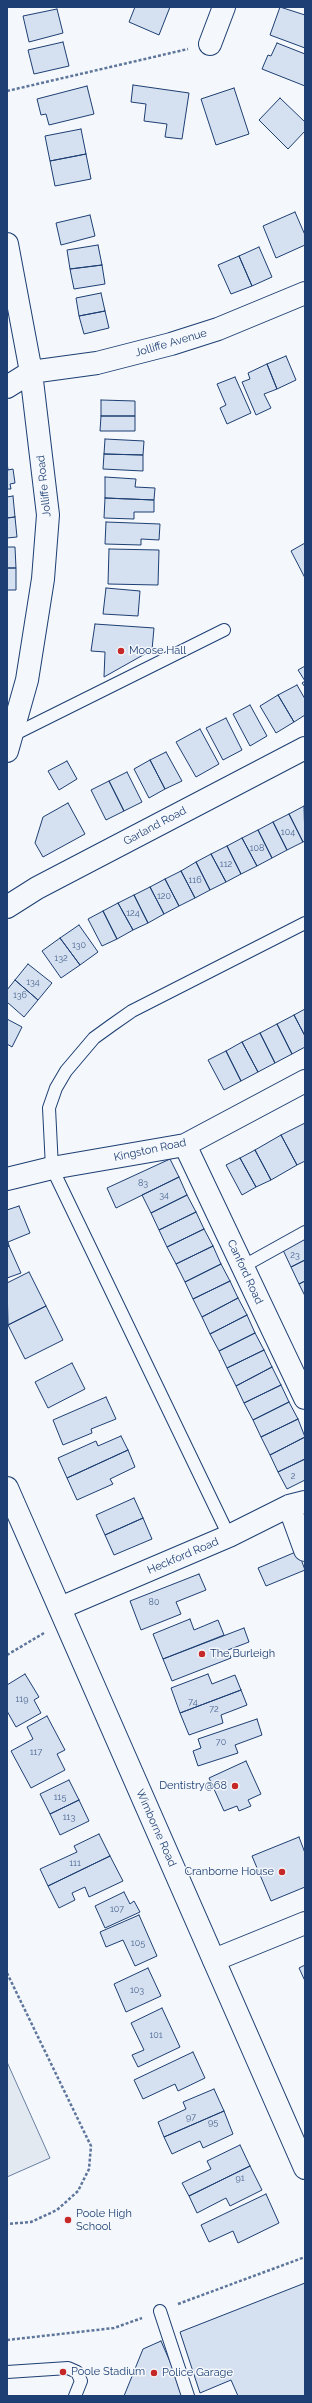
<!DOCTYPE html>
<html>
<head>
<meta charset="utf-8">
<style>
  body { margin:0 }
  #map { position:relative; width:312px; height:2403px; overflow:hidden; background:#f4f7fb; font-family:Raleway,sans-serif }
  canvas { display:block }
  .frame { position:absolute; inset:0; border:8px solid #1d3f73; pointer-events:none }
</style>
</head>
<body>
<div id="map">
<canvas width="312" height="2403"></canvas>
<div class="frame"></div>
</div>
<script>
const ctx = document.querySelector('canvas').getContext('2d');
ctx.lineJoin = 'round';
function paint(path, color) {
  ctx.fillStyle = color;
  ctx.fill(path, 'evenodd');
}
function poly(rows) {
  const path = new Path2D();
  for (const r of rows) {
    path.moveTo(r[0], r[1]);
    for (let i = 2; i < r.length; i += 2) path.lineTo(r[i], r[i + 1]);
  }
  return path;
}
function strokePath(path, color, width, dash) {
  ctx.strokeStyle = color;
  ctx.lineWidth = width;
  ctx.lineCap = dash ? 'butt' : 'round';
  ctx.setLineDash(dash || []);
  ctx.stroke(path);
}
function write(font, color, halo, rows, align = 'center') {
  ctx.font = font + ' Raleway,sans-serif';
  ctx.lineWidth = 3;
  ctx.setLineDash([]);
  ctx.textBaseline = 'middle';
  ctx.strokeStyle = halo;
  ctx.fillStyle = color;
  for (const [text, x, y, turn = 0] of rows) {
    ctx.save();
    ctx.translate(x, y);
    ctx.rotate((+turn || 0) * Math.PI / 180);
    ctx.textAlign = isNaN(turn) ? turn : align;
    if (halo) ctx.strokeText(text, 0, 0);
    ctx.fillText(text, 0, 0);
    ctx.restore();
  }
}
const green = poly([
  [7,2062,50,2158,7,2177,7,2062]
]);
paint(green, '#e3e9f0');
strokePath(green, '#687fa3', 1);
const building = poly([
  [135,7,170,7,159,35,129,22,135,7],
  [280,7,305,15,305,48,270,35,280,7],
  [57,9,63,33,29,42,23,16,57,9],
  [63,42,69,66,34,74,28,50,63,42],
  [277,43,305,54,305,86,262,69,268,55,271,56,277,43],
  [133,85,189,93,182,139,165,137,167,124,144,121,146,104,131,102,133,85],
  [87,86,94,114,49,125,46,114,41,115,37,99,87,86],
  [234,88,249,134,216,145,201,99,234,88],
  [280,98,305,122,305,131,288,149,259,120,280,98],
  [81,129,86,154,50,161,45,136,81,129],
  [86,154,91,179,55,186,50,161,86,154],
  [295,212,305,235,305,245,276,258,263,226,295,212],
  [90,215,95,236,61,245,56,223,90,215],
  [98,245,102,265,70,269,67,250,98,245],
  [259,247,272,277,252,286,239,256,259,247],
  [239,256,252,286,231,294,218,265,239,256],
  [102,265,105,284,74,289,70,269,102,265],
  [101,293,105,311,79,316,76,298,101,293],
  [105,311,109,328,84,334,79,316,105,311],
  [286,356,296,380,277,389,267,364,286,356],
  [267,364,277,389,264,394,271,408,256,415,242,382,250,379,248,373,267,364],
  [235,377,251,413,227,424,220,408,226,405,217,384,235,377],
  [101,400,135,401,135,416,101,416,101,400],
  [101,416,135,416,135,431,100,431,101,416],
  [105,439,144,441,143,455,104,454,105,439],
  [104,454,143,455,143,471,103,469,104,454],
  [7,462,8,470,13,469,15,483,10,484,11,489,7,489,7,462],
  [105,477,136,479,135,487,155,488,154,500,105,498,105,477],
  [13,496,15,517,7,518,7,497,13,496],
  [105,498,154,500,154,512,134,512,134,519,104,518,105,498],
  [15,517,17,537,7,538,7,518,15,517],
  [106,522,160,524,159,540,141,539,141,545,105,544,106,522],
  [305,543,305,578,291,551,305,543],
  [7,547,15,547,16,568,7,568,7,547],
  [109,549,159,550,158,585,108,584,109,549],
  [7,568,16,568,16,590,7,590,7,568],
  [106,588,140,591,138,616,103,614,106,588],
  [95,624,154,628,152,650,104,677,105,652,91,651,95,624],
  [305,666,305,687,302,683,305,681,298,670,305,666],
  [297,685,305,699,305,715,294,722,278,695,297,685],
  [278,695,294,722,276,733,260,706,278,695],
  [250,705,267,736,250,746,233,714,250,705],
  [226,718,242,750,223,760,206,728,226,718],
  [200,729,219,764,196,777,176,742,200,729],
  [166,752,182,781,165,789,150,760,166,752],
  [150,760,165,789,149,798,134,769,150,760],
  [67,761,77,779,59,790,48,771,67,761],
  [127,772,142,802,124,811,109,781,127,772],
  [109,781,124,811,106,820,91,790,109,781],
  [68,803,85,834,43,857,35,843,43,817,68,803],
  [304,806,305,841,303,842,289,814,304,806],
  [289,814,303,842,287,850,273,822,289,814],
  [273,822,287,850,272,858,258,830,273,822],
  [258,830,272,858,257,866,242,838,258,830],
  [242,838,257,866,241,874,227,846,242,838],
  [227,846,241,874,226,882,211,854,227,846],
  [211,854,226,882,210,890,196,862,211,854],
  [196,862,210,890,195,898,181,871,196,862],
  [181,871,195,898,179,906,165,879,181,871],
  [165,879,179,906,164,914,150,887,165,879],
  [150,887,164,914,148,923,134,895,150,887],
  [134,895,148,923,133,930,118,903,134,895],
  [118,903,133,930,117,939,103,911,118,903],
  [103,911,117,939,102,946,88,919,103,911],
  [79,925,98,952,80,965,60,938,79,925],
  [60,938,80,965,61,978,42,951,60,938],
  [28,964,52,983,38,1000,15,980,28,964],
  [15,980,38,1000,24,1017,7,1002,7,990,15,980],
  [305,1009,305,1036,294,1015,305,1009],
  [294,1015,305,1036,305,1047,292,1054,277,1024,294,1015],
  [7,1019,22,1027,12,1047,7,1044,7,1019],
  [277,1024,292,1054,275,1063,260,1033,277,1024],
  [260,1033,275,1063,258,1072,242,1042,260,1033],
  [242,1042,258,1072,241,1081,226,1051,242,1042],
  [226,1051,241,1081,224,1090,208,1060,226,1051],
  [305,1123,305,1161,297,1165,281,1135,305,1123],
  [281,1135,297,1165,271,1180,255,1150,281,1135],
  [255,1150,271,1180,256,1187,240,1158,255,1150],
  [240,1158,256,1187,242,1195,226,1165,240,1158],
  [170,1159,179,1177,116,1208,107,1188,170,1159],
  [179,1177,187,1195,151,1213,142,1195,179,1177],
  [187,1195,196,1212,159,1230,151,1213,187,1195],
  [19,1206,30,1233,8,1242,9,1246,7,1247,7,1210,19,1206],
  [196,1212,204,1229,167,1247,159,1230,196,1212],
  [204,1229,213,1246,176,1264,167,1247,204,1229],
  [305,1239,305,1260,291,1267,283,1250,305,1239],
  [9,1246,21,1273,7,1278,7,1247,9,1246],
  [213,1246,221,1264,185,1282,176,1264,213,1246],
  [305,1260,305,1281,299,1284,291,1267,305,1260],
  [221,1264,230,1281,193,1299,185,1282,221,1264],
  [29,1272,46,1306,8,1325,7,1283,29,1272],
  [230,1281,238,1298,202,1317,193,1299,230,1281],
  [305,1281,305,1296,299,1284,305,1281],
  [238,1298,247,1315,210,1334,202,1317,238,1298],
  [46,1306,63,1340,25,1359,8,1325,46,1306],
  [247,1315,255,1333,219,1351,210,1334,247,1315],
  [255,1333,264,1350,227,1368,219,1351,255,1333],
  [264,1350,272,1367,236,1386,227,1368,264,1350],
  [72,1363,85,1389,48,1408,35,1382,72,1363],
  [272,1367,281,1385,244,1403,236,1386,272,1367],
  [281,1385,289,1402,253,1420,244,1403,281,1385],
  [106,1397,116,1419,91,1429,92,1433,63,1445,53,1420,106,1397],
  [289,1402,298,1419,261,1437,253,1420,289,1402],
  [298,1419,305,1437,270,1455,261,1437,298,1419],
  [121,1436,128,1450,67,1478,58,1458,96,1441,98,1446,121,1436],
  [305,1437,305,1459,278,1472,270,1455,305,1437],
  [128,1450,135,1467,110,1479,113,1484,77,1500,67,1478,128,1450],
  [305,1459,305,1480,287,1489,278,1472,305,1459],
  [134,1498,143,1518,105,1535,96,1515,134,1498],
  [143,1518,152,1539,114,1555,105,1535,143,1518],
  [298,1551,305,1570,266,1586,258,1568,298,1551],
  [199,1574,206,1590,176,1602,181,1614,141,1630,130,1601,199,1574],
  [190,1619,194,1630,218,1620,224,1635,163,1659,153,1634,190,1619],
  [244,1628,249,1642,228,1650,231,1658,172,1681,163,1659,244,1628],
  [25,1674,39,1697,34,1700,41,1713,16,1727,7,1711,7,1685,25,1674],
  [208,1674,212,1684,235,1675,241,1690,180,1713,171,1688,208,1674],
  [241,1690,247,1705,221,1715,223,1723,189,1735,180,1713,241,1690],
  [47,1716,65,1750,57,1754,65,1770,31,1788,11,1751,33,1739,27,1727,47,1716],
  [257,1719,262,1735,235,1745,238,1753,198,1766,193,1751,201,1748,198,1739,257,1719],
  [246,1761,261,1794,248,1800,251,1806,239,1811,237,1806,224,1811,209,1778,246,1761],
  [69,1780,79,1800,50,1814,40,1794,69,1780],
  [79,1800,89,1821,60,1835,50,1814,79,1800],
  [99,1834,110,1856,48,1886,40,1869,77,1852,74,1846,99,1834],
  [299,1837,305,1853,305,1887,271,1901,252,1856,299,1837],
  [110,1856,123,1881,89,1897,85,1887,72,1893,75,1900,59,1908,48,1886,110,1856],
  [124,1892,130,1904,134,1901,140,1912,105,1928,95,1906,124,1892],
  [139,1915,157,1956,135,1966,123,1940,106,1947,100,1932,139,1915],
  [305,1965,305,1981,299,1968,305,1965],
  [148,1968,161,1996,126,2012,114,1984,148,1968],
  [162,2008,180,2047,138,2067,132,2055,144,2050,131,2023,162,2008],
  [193,2052,205,2078,178,2091,175,2084,143,2099,134,2080,193,2052],
  [214,2089,224,2111,164,2137,158,2122,186,2109,183,2102,214,2089],
  [224,2111,233,2134,203,2148,200,2141,172,2154,164,2137,224,2111],
  [240,2145,250,2166,189,2196,182,2183,211,2169,207,2161,240,2145],
  [250,2166,262,2190,230,2206,226,2198,197,2213,189,2196,250,2166],
  [266,2194,279,2223,238,2243,233,2231,209,2242,201,2225,266,2194],
  [305,2283,305,2396,238,2396,231,2380,200,2393,180,2332,305,2283],
  [161,2341,185,2396,124,2396,143,2349,161,2341]
]);
paint(building, '#d5e0f0');
strokePath(building, '#1d3f73', 1);
const lane = poly([
  [13,735,224,630],
  [242,1267,305,1232],
  [229,1536,52,1168,49,1108,56,1088,66,1071,94,1038,112,1025,132,1011,305,923],
  [160,2311,188,2396],
  [7,2372,68,2368,77,2372,81,2381,75,2396]
]);
const street = poly([
  [210,44,224,7],
  [7,244,31,372,48,515,43,579,27,680,7,751],
  [7,387,31,372,97,363,171,344,218,329,305,293],
  [7,907,37,888,305,748],
  [185,1145,305,1398],
  [7,1179,52,1168,185,1145,305,1081],
  [289,1506,305,1550],
  [60,1608,229,1536,289,1506,305,1502],
  [214,1960,305,1923]
]);
const secondary = poly([
  [7,1488,305,2168]
]);
strokePath(lane, '#1d3f73', 14);
strokePath(street, '#1d3f73', 24);
strokePath(secondary, '#1d3f73', 24);
strokePath(poly([
  [7,91,188,49],
  [7,1655,44,1633],
  [7,1973,91,2146,89,2169,78,2191,57,2210,31,2222,7,2224],
  [178,2304,305,2257],
  [7,2340,114,2328,142,2318]
]), '#5e769c', 2.5, [3, 2]);
strokePath(lane, '#f4f7fb', 12);
strokePath(street, '#f4f7fb', 22);
strokePath(secondary, '#f4f7fb', 22);
for (const [x, y, r, color] of [
  [121,651,4,"#c62828"],
  [202,1654,4,"#c62828"],
  [235,1786,4,"#c62828"],
  [282,1872,4,"#c62828"],
  [68,2220,4,"#c62828"],
  [63,2372,4,"#c62828"],
  [154,2373,4,"#c62828"]
]) {
  const dot = new Path2D();
  dot.arc(x, y, r, 0, 2 * Math.PI);
  ctx.fillStyle = color;
  ctx.fill(dot);
  strokePath(dot, '#f4f7fb', 1.5);
}
write('9px', '#4b6792', null, [
  ["104",288,832],
  ["108",257,848],
  ["112",226,864],
  ["116",195,880],
  ["120",164,896],
  ["124",133,913],
  ["130",79,945],
  ["132",61,958],
  ["134",33,982],
  ["136",20,995],
  ["83",143,1183],
  ["34",164,1195],
  ["23",295,1255],
  ["2",293,1476],
  ["80",154,1602],
  ["119",22,1699],
  ["74",193,1702],
  ["72",214,1709],
  ["70",221,1742],
  ["117",36,1752],
  ["115",60,1797],
  ["113",69,1817],
  ["111",75,1863],
  ["107",117,1909],
  ["105",138,1943],
  ["103",137,1990],
  ["101",156,2035],
  ["97",191,2117],
  ["95",213,2122],
  ["91",240,2178]
]);
write('11px', '#1d3f73', '#f4f7fb', [
  ["Jolliffe Avenue",171,343,-16],
  ["Jolliffe Road",44,486,-96],
  ["Garland Road",155,826,-28],
  ["Kingston Road",150,1150,-12],
  ["Canford Road",245,1272,65],
  ["Heckford Road",183,1556,-23],
  ["Wimborne Road",156,1828,66]
]);
write('11px', '#1d3f73', '#f4f7fb', [
  ["Moose Hall",129,651],
  ["The Burleigh",210,1654],
  ["Dentistry@68",227,1786,"right"],
  ["Cranborne House",274,1872,"right"],
  ["Poole High",76,2214],
  ["School",76,2227],
  ["Poole Stadium",71,2372],
  ["Police Garage",162,2373]
], 'left');
</script>
</body>
</html>
